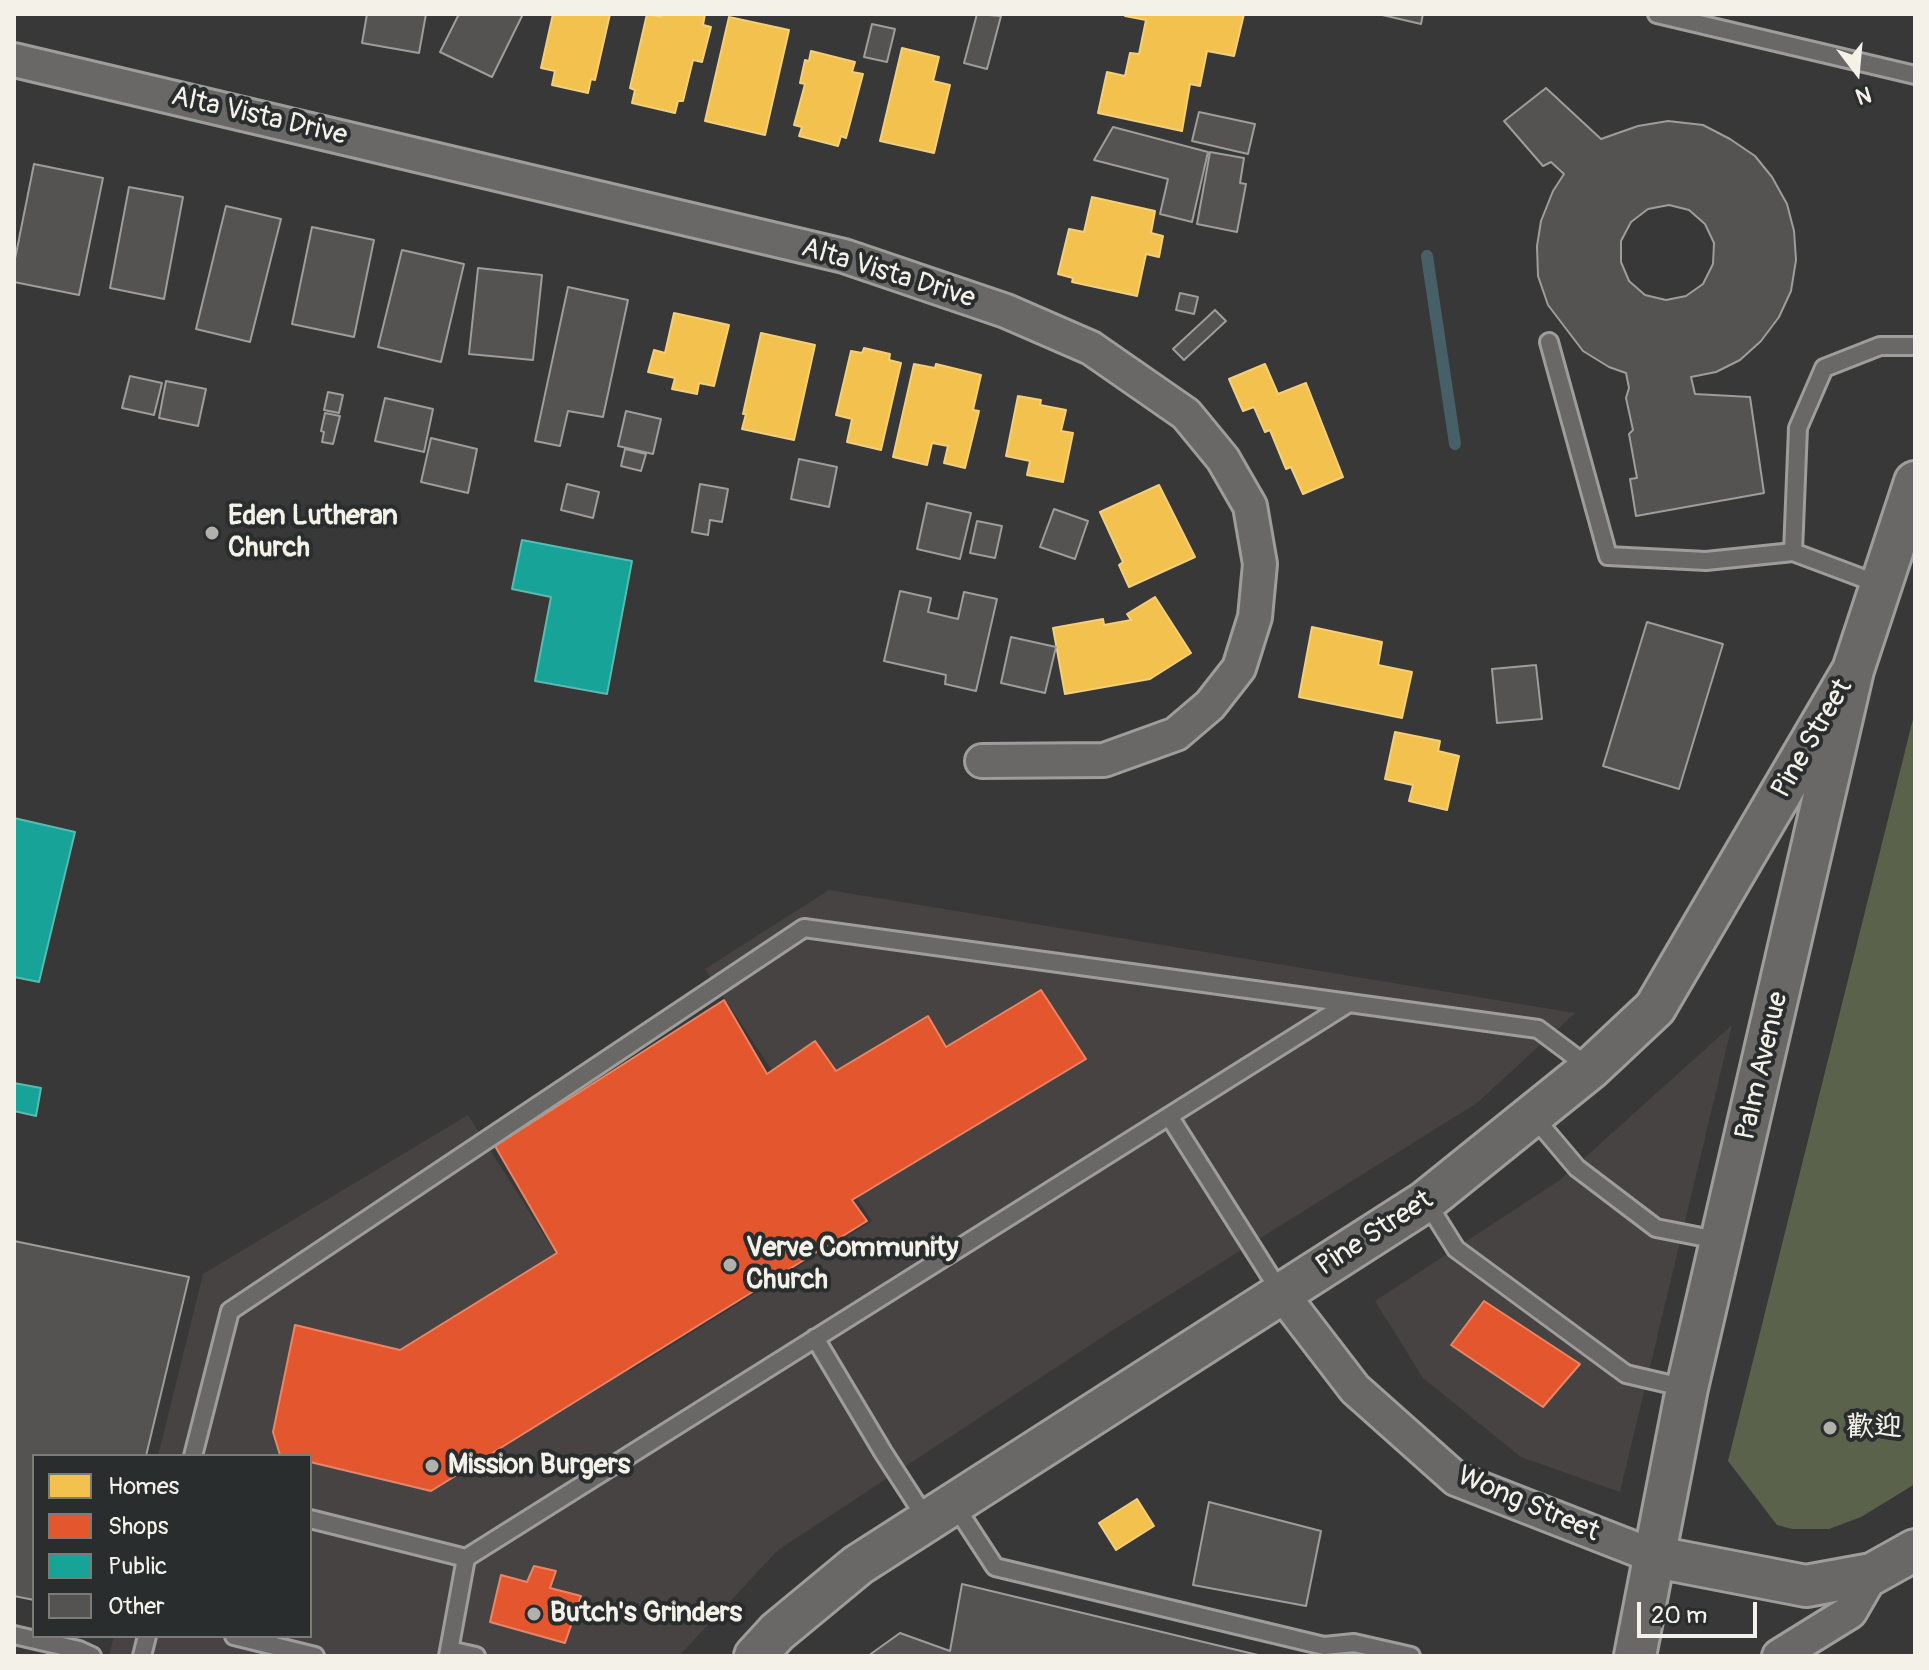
<!DOCTYPE html>
<html>
<head>
<meta charset="utf-8">
<style>
  body { margin:0 }
  #map { position:relative; width:1929px; height:1670px; overflow:hidden; background:#383838; font-family:Pangolin,sans-serif }
  canvas { display:block }
  .frame { position:absolute; inset:0; border:16px solid #f4f1e8; pointer-events:none }
  .legend { position:absolute; left:32px; top:1454px; width:280px; height:184px; box-sizing:border-box; background:#2a2d2e; border:2px solid #7b7b78; margin:0; padding:10px 14px; list-style:none; font-size:24px; color:#f4f1e8 }
  .legend li { display:flex; align-items:center; gap:16px; height:40px }
  .legend b { width:40px; border:2px solid #7b7b78 }
  .north { position:absolute; left:1817px; top:32px; width:80px; height:80px; -webkit-text-stroke:6px #2a2d2e; paint-order:stroke; rotate:164deg; font-size:22px; font-weight:700; line-height:32px; text-align:center; color:#f4f1e8 }
  .north::after { content:''; display:block; margin:auto; width:28px; height:36px; background:#f4f1e8; clip-path:polygon(50% 0,100% 100%,50% 72%,0 100%) }
  .scale { position:absolute; left:1637px; top:1602px; width:120px; height:36px; box-sizing:border-box; border:4px solid #f4f1e8; border-top:0; padding-left:10px; font-size:24px; line-height:28px; white-space:nowrap; color:#f4f1e8; -webkit-text-stroke:6px #2a2d2e; paint-order:stroke }
</style>
</head>
<body>
<div id="map">
<canvas width="1929" height="1670"></canvas>
<div class="frame"></div>
<ul class="legend">
<li><b style="height:22px;background:#f2c14e"></b>Homes</li>
<li><b style="height:22px;background:#e4572e"></b>Shops</li>
<li><b style="height:22px;background:#17a398"></b>Public</li>
<li><b style="height:22px;background:#555252"></b>Other</li>
</ul>
<div class="north">N</div>
<div class="scale">20 m</div>
</div>
<script>
const ctx = document.querySelector('canvas').getContext('2d');
ctx.lineJoin = 'round';
function paint(path, color) {
  ctx.fillStyle = color;
  ctx.fill(path, 'evenodd');
}
function poly(rows) {
  const path = new Path2D();
  for (const r of rows) {
    path.moveTo(r[0], r[1]);
    for (let i = 2; i < r.length; i += 2) path.lineTo(r[i], r[i + 1]);
  }
  return path;
}
function strokePath(path, color, width, dash) {
  ctx.strokeStyle = color;
  ctx.lineWidth = width;
  ctx.lineCap = dash ? 'butt' : 'round';
  ctx.setLineDash(dash || []);
  ctx.stroke(path);
}
function write(font, color, halo, rows, align = 'center') {
  ctx.font = font + ' Pangolin,"LXGW WenKai TC",sans-serif';
  ctx.lineWidth = 8;
  ctx.setLineDash([]);
  ctx.textBaseline = 'middle';
  ctx.strokeStyle = halo;
  ctx.fillStyle = color;
  for (const [text, x, y, turn = 0] of rows) {
    ctx.save();
    ctx.translate(x, y);
    ctx.rotate((+turn || 0) * Math.PI / 180);
    ctx.textAlign = isNaN(turn) ? turn : align;
    if (halo) ctx.strokeText(text, 0, 0);
    ctx.fillText(text, 0, 0);
    ctx.restore();
  }
}
paint(poly([
  [829,890,1575,1013,1477,1103,1113,1330,778,1550,679,1656,109,1656,114,1636,310,1636,310,1456,158,1456,203,1274,468,1115,630,1371,872,1221,705,969],
  [1732,1025,1620,1492,1521,1457,1423,1378,1375,1301,1560,1180]
]), '#474342');
paint(poly([
  [1915,711,1915,1484,1861,1517,1829,1529,1792,1529,1777,1525,1728,1461]
]), '#5b624c');
const homes = poly([
  [553,14,610,14,595,80,591,79,588,93,552,85,555,71,541,68,553,14],
  [647,14,661,17,662,14,705,14,703,25,711,27,702,62,693,60,683,101,678,101,675,113,632,103,635,90,630,88,647,14],
  [1126,14,1244,14,1234,56,1207,51,1200,86,1190,84,1182,131,1098,113,1107,72,1125,76,1130,53,1139,54,1146,20,1125,16,1126,14],
  [729,17,789,30,765,135,705,121,729,17],
  [902,48,939,57,933,81,950,85,934,153,880,141,902,48],
  [811,51,855,62,852,72,863,74,846,138,841,136,838,146,799,136,802,127,794,125,805,84,800,83,805,60,809,61,811,51],
  [1092,197,1155,211,1151,233,1163,236,1159,257,1146,254,1137,296,1072,282,1073,278,1058,274,1069,229,1084,232,1092,197],
  [674,313,729,325,714,386,699,383,697,394,672,389,675,378,648,372,654,350,665,353,674,313],
  [761,333,815,345,794,440,742,429,746,414,743,414,761,333],
  [864,348,890,354,889,360,901,363,881,450,847,442,852,419,836,415,851,351,862,353,864,348],
  [914,364,935,368,936,364,981,375,973,410,979,411,965,468,944,463,948,446,932,443,927,465,893,457,914,364],
  [1265,364,1278,394,1306,383,1343,477,1303,494,1291,467,1286,469,1270,430,1265,432,1254,407,1243,411,1229,379,1265,364],
  [1018,396,1041,400,1040,405,1066,410,1061,431,1073,433,1063,482,1027,475,1030,461,1006,456,1018,396],
  [1159,485,1195,557,1129,587,1119,565,1123,562,1100,512,1159,485],
  [1155,597,1191,653,1150,679,1065,694,1053,628,1103,619,1104,625,1131,620,1127,614,1155,597],
  [1312,627,1382,642,1378,665,1412,672,1402,718,1299,697,1312,627],
  [1395,732,1440,741,1438,751,1459,756,1447,810,1409,801,1413,785,1385,779,1395,732],
  [1137,1499,1154,1526,1116,1550,1099,1523,1137,1499]
]);
paint(homes, '#f2c14e');
strokePath(homes, '#f3cf7c', 2);
const shops = poly([
  [1041,990,1086,1059,852,1200,867,1221,431,1491,310,1462,310,1456,280,1455,273,1432,295,1325,400,1350,557,1253,495,1146,724,1000,767,1074,815,1041,836,1071,928,1016,946,1047,1041,990],
  [1484,1301,1580,1364,1543,1407,1451,1345,1484,1301],
  [534,1566,556,1571,550,1588,581,1596,565,1643,490,1622,501,1575,527,1582,534,1566]
]);
paint(shops, '#e4572e');
strokePath(shops, '#e98566', 2);
const public = poly([
  [522,540,632,561,607,694,535,681,551,597,512,589,522,540],
  [14,818,75,832,39,982,14,977,14,818],
  [14,1083,41,1088,36,1116,14,1111,14,1083]
]);
paint(public, '#17a398');
strokePath(public, '#59bab0', 2);
strokePath(poly([
  [1427,256,1455,444]
]), '#475f67', 12);
const building = poly([
  [367,14,426,14,419,53,362,43,367,14],
  [459,14,523,14,492,77,440,52,459,14],
  [977,14,1001,16,987,69,964,63,977,14],
  [1378,14,1423,14,1421,24,1378,14],
  [872,24,895,29,887,62,864,57,872,24],
  [1546,88,1601,139,1638,126,1668,121,1703,125,1730,139,1755,156,1772,177,1787,204,1794,231,1796,260,1791,291,1779,317,1761,341,1740,360,1716,372,1691,377,1695,394,1750,397,1764,493,1636,516,1630,479,1637,478,1629,434,1633,430,1626,398,1629,388,1626,373,1609,367,1583,351,1548,305,1538,276,1537,246,1541,221,1553,191,1564,174,1551,162,1543,166,1504,121,1546,88],
  [1669,205,1689,210,1705,224,1714,243,1713,264,1703,284,1686,296,1666,300,1645,295,1629,281,1621,262,1621,241,1631,222,1648,209,1669,205],
  [1199,112,1255,124,1248,154,1192,141,1199,112],
  [1113,127,1208,152,1192,222,1160,214,1168,179,1094,160,1113,127],
  [1210,152,1244,158,1240,183,1246,184,1237,232,1197,224,1210,152],
  [34,164,103,178,79,295,14,282,14,264,34,164],
  [129,187,183,197,164,299,110,288,129,187],
  [226,206,281,219,250,342,196,329,226,206],
  [312,227,374,240,354,337,292,324,312,227],
  [402,250,464,264,441,362,378,347,402,250],
  [478,268,542,275,533,360,469,354,478,268],
  [568,287,628,300,603,417,568,411,560,446,535,441,568,287],
  [1180,293,1198,297,1194,314,1176,310,1180,293],
  [1215,310,1226,321,1184,360,1173,349,1215,310],
  [130,376,162,383,154,415,122,408,130,376],
  [166,381,206,389,198,426,159,418,166,381],
  [328,392,343,395,339,413,324,410,328,392],
  [385,398,433,409,424,452,375,441,385,398],
  [626,411,661,419,653,454,618,446,626,411],
  [325,413,340,416,333,444,322,442,324,432,321,431,325,413],
  [431,438,477,449,468,493,421,482,431,438],
  [625,449,646,454,641,471,621,466,625,449],
  [799,459,837,467,829,507,791,499,799,459],
  [567,484,599,492,593,518,561,510,567,484],
  [700,484,728,489,722,522,710,520,708,535,692,532,700,484],
  [927,503,971,513,960,559,917,549,927,503],
  [1054,509,1088,521,1075,559,1040,547,1054,509],
  [977,521,1002,526,995,558,970,553,977,521],
  [900,591,931,598,928,612,958,619,964,592,997,599,976,691,945,684,946,675,884,661,900,591],
  [1647,622,1723,644,1679,789,1603,766,1647,622],
  [1011,637,1056,647,1045,693,1001,683,1011,637],
  [1536,665,1542,719,1497,723,1492,669,1536,665],
  [14,1241,189,1277,146,1456,34,1456,34,1600,14,1596,14,1241],
  [1209,1502,1321,1531,1306,1606,1193,1585,1209,1502],
  [962,1584,1262,1656,868,1656,900,1633,950,1651,962,1584]
]);
paint(building, '#555252');
strokePath(building, '#9d9d9b', 2);
const service = poly([
  [1657,14,1915,75],
  [1549,342,1608,556,1706,561,1793,552],
  [1881,585,1793,552,1798,428,1824,368,1880,346,1915,346],
  [1169,1116,1281,1293],
  [1533,1116,1577,1168,1656,1228,1722,1241],
  [1426,1201,1456,1249,1626,1374,1686,1388],
  [815,1338,883,1452,927,1520],
  [193,1456,230,1311,804,928,1538,1029,1590,1068],
  [954,1504,995,1567,1324,1646,1354,1643,1411,1656],
  [310,1519,466,1558],
  [14,1635,79,1650,92,1656],
  [234,1636,315,1656],
  [449,1650,476,1656],
  [142,1656,147,1636],
  [448,1656,466,1558,1349,1003]
]);
const minor = poly([
  [14,60,844,256,1006,311,1091,348,1186,414,1223,459,1250,506,1260,564,1255,617,1239,668,1210,705,1176,734,1104,760,982,761],
  [1282,1294,1355,1389,1456,1479,1656,1557],
  [1779,1656,1850,1612,1872,1574]
]);
const tertiary = poly([
  [1656,1557,1806,1586,1872,1574,1915,1550],
  [755,1656,777,1632,858,1565,1426,1201,1591,1068,1655,1008,1853,670],
  [1635,1656,1687,1388,1853,670,1915,482]
]);
strokePath(service, '#9d9d9b', 22);
strokePath(minor, '#9d9d9b', 38);
strokePath(tertiary, '#9d9d9b', 46);
strokePath(service, '#696866', 16);
strokePath(minor, '#696866', 32);
strokePath(tertiary, '#696866', 40);
for (const [x, y, r, color] of [
  [212,533,8,"#b2b0aa"],
  [730,1265,8,"#b2b0aa"],
  [1830,1428,8,"#b2b0aa"],
  [432,1466,8,"#b2b0aa"],
  [534,1614,8,"#b2b0aa"]
]) {
  const dot = new Path2D();
  dot.arc(x, y, r, 0, 2 * Math.PI);
  ctx.fillStyle = color;
  ctx.fill(dot);
  strokePath(dot, '#2a2d2e', 3);
}
write('28px', '#f4f1e8', '#2a2d2e', [
  ["Alta Vista Drive",259,117,13],
  ["Alta Vista Drive",888,274,17],
  ["Pine Street",1813,739,-60],
  ["Palm Avenue",1763,1066,-77],
  ["Pine Street",1375,1234,-33],
  ["Wong Street",1528,1505,23]
]);
write('bold 28px', '#f4f1e8', '#2a2d2e', [
  ["Eden Lutheran",228,517],
  ["Church",228,549],
  ["Verve Community",746,1249],
  ["Church",746,1281],
  ["歡迎",1846,1428],
  ["Mission Burgers",448,1466],
  ["Butch's Grinders",550,1614]
], 'left');
</script>
</body>
</html>
